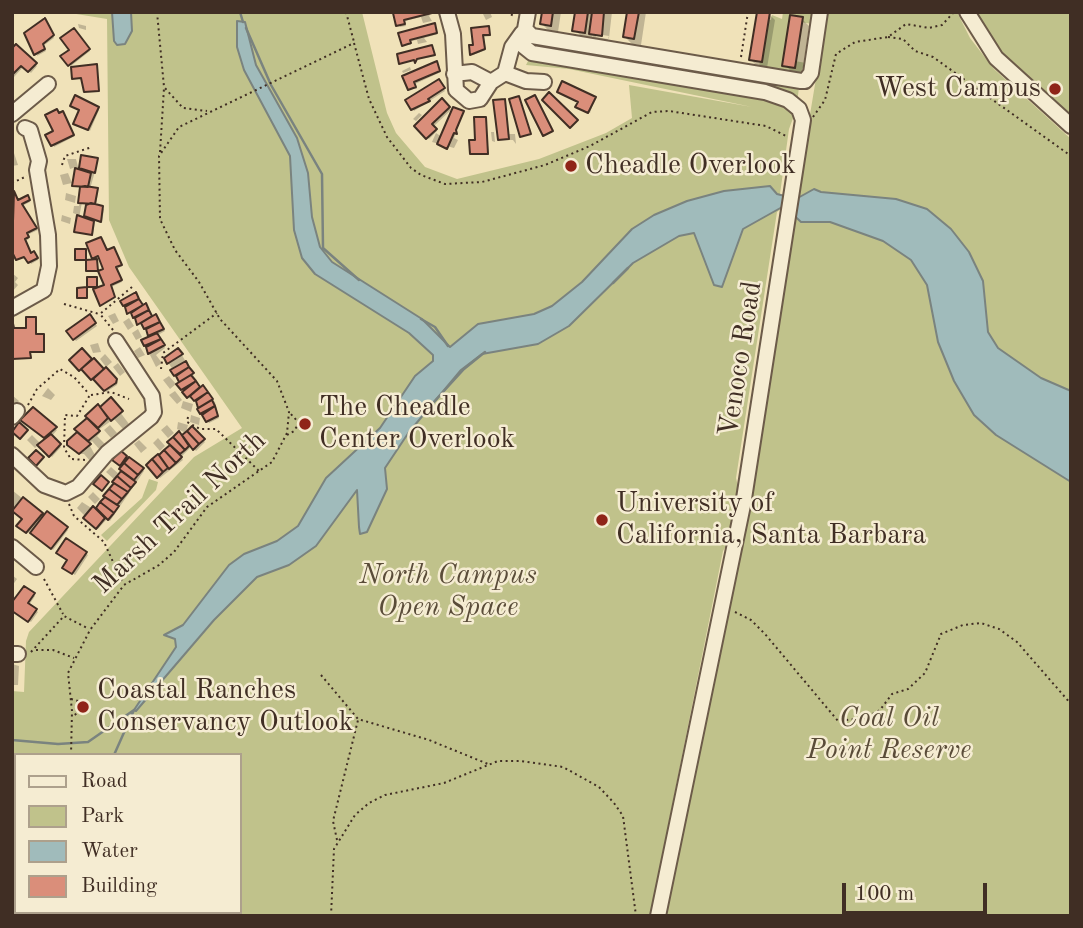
<!DOCTYPE html>
<html>
<head>
<meta charset="utf-8">
<style>
  body { margin:0 }
  #map { position:relative; width:1083px; height:928px; overflow:hidden; background:#f0e2b9; font-family:"Old Standard TT",serif }
  canvas { display:block }
  .frame { position:absolute; inset:0; border:14px solid #402e24; pointer-events:none }
  .legend { position:absolute; left:14px; top:753px; width:228px; height:161px; box-sizing:border-box; background:#f5ecd2; border:2px solid #ada08c; margin:0; padding:9px 12px; list-style:none; font-size:21px; color:#402e24 }
  .legend li { display:flex; align-items:center; gap:14px; height:35px }
  .legend b { width:35px; border:2px solid #ada08c }
  .scale { position:absolute; left:842px; top:883px; width:145px; height:32px; box-sizing:border-box; border:4px solid #402e24; border-top:0; padding-left:9px; font-size:21px; line-height:24px; white-space:nowrap; color:#402e24; -webkit-text-stroke:5px #f5ecd2; paint-order:stroke }
</style>
</head>
<body>
<div id="map">
<canvas width="1083" height="928"></canvas>
<div class="frame"></div>
<ul class="legend">
<li><b style="height:9px;background:#f5ecd2"></b>Road</li>
<li><b style="height:19px;background:#c0c28b"></b>Park</li>
<li><b style="height:19px;background:#a0bbbb"></b>Water</li>
<li><b style="height:19px;background:#da8e7a"></b>Building</li>
</ul>
<div class="scale">100 m</div>
</div>
<script>
const ctx = document.querySelector('canvas').getContext('2d');
ctx.lineJoin = 'round';
function paint(path, color) {
  ctx.fillStyle = color;
  ctx.fill(path, 'evenodd');
}
function poly(rows) {
  const path = new Path2D();
  for (const r of rows) {
    path.moveTo(r[0], r[1]);
    for (let i = 2; i < r.length; i += 2) path.lineTo(r[i], r[i + 1]);
  }
  return path;
}
function strokePath(path, color, width, dash) {
  ctx.strokeStyle = color;
  ctx.lineWidth = width;
  ctx.lineCap = dash ? 'butt' : 'round';
  ctx.setLineDash(dash || []);
  ctx.stroke(path);
}
function write(font, color, halo, rows, align = 'center') {
  ctx.font = font + ' "Old Standard TT",serif';
  ctx.lineWidth = 5;
  ctx.setLineDash([]);
  ctx.textBaseline = 'middle';
  ctx.strokeStyle = halo;
  ctx.fillStyle = color;
  for (const [text, x, y, turn = 0] of rows) {
    ctx.save();
    ctx.translate(x, y);
    ctx.rotate((+turn || 0) * Math.PI / 180);
    ctx.textAlign = isNaN(turn) ? turn : align;
    if (halo) ctx.strokeText(text, 0, 0);
    ctx.fillText(text, 0, 0);
    ctx.restore();
  }
}
paint(poly([
  [64,12,362,12,387,113,396,133,425,167,457,179,539,159,606,133,632,118,629,85,752,107,569,69,526,65,529,59,609,69,769,95,795,113,789,129,780,194,796,199,827,12,957,12,970,38,994,69,1071,139,1071,916,662,916,724,622,784,206,777,212,736,478,740,495,732,536,723,551,650,916,12,916,15,814,12,812,12,770,15,764,12,764,12,691,24,692,26,641,29,632,194,457,242,428,129,267,109,220,107,19],
  [16,755,240,755,240,912,16,912],
  [783,12,814,13,812,24,801,22,795,61,806,63,800,73,759,67,767,20,771,20,772,15,782,19],
  [974,12,1071,12,1071,118,1008,62,991,43],
  [527,39,799,87,797,104,542,54],
  [149,479,158,482,156,490,107,541,101,535,142,498]
]), '#c0c28b');
const water = poly([
  [112,12,131,12,132,31,125,44,117,45,114,41,112,12],
  [237,21,245,22,256,65,297,138,308,173,312,217,320,247,332,262,422,319,450,347,478,324,534,314,552,306,582,282,632,229,654,215,687,201,724,191,770,186,777,194,796,199,814,189,821,192,896,199,927,209,951,229,969,252,983,281,988,332,998,348,1041,378,1071,391,1071,482,996,435,974,415,954,381,938,342,927,285,911,260,883,241,830,222,801,222,784,206,743,229,722,287,714,285,694,233,679,236,633,263,569,326,538,344,482,354,461,370,409,432,385,468,387,489,367,532,360,534,359,527,357,490,316,546,289,565,257,577,214,620,136,711,134,710,176,647,175,639,164,635,183,625,229,565,244,554,277,541,298,526,326,478,380,428,415,376,433,361,433,355,409,333,315,274,302,258,294,230,290,156,244,70,237,47,237,21]
]);
paint(water, '#a0bbbb');
strokePath(water, '#7a837f', 2);
paint(poly([
  [402,12,432,12,429,16,432,21,423,23,421,17,405,21,406,26,400,27,395,14],
  [482,12,490,12,492,17,486,20],
  [544,12,561,12,558,32,549,31,542,24],
  [578,12,612,12,609,38,608,39,609,36,596,34,596,37,608,39,607,42,598,41,592,36,592,39,583,38,576,31],
  [629,12,646,12,641,45,632,44,625,37],
  [768,13,775,20,767,68,758,67,751,60],
  [802,19,809,26,802,74,792,72,785,65],
  [47,22,54,38,43,46,46,51,37,56],
  [78,24,86,26,86,30,79,28],
  [435,25,438,34,424,38,427,42,418,44,417,40,410,41,411,45,403,45,401,34],
  [488,28,491,36,484,37,486,50,473,55,473,30],
  [74,31,90,51,71,66,63,56,71,50],
  [16,47,37,66,31,73,24,66,14,77,12,51],
  [431,47,435,56,401,63],
  [438,65,441,72,415,84,417,89,409,89,404,77],
  [410,67,411,70,403,73,402,71],
  [440,83,445,91,414,111,413,109],
  [595,98,590,113,579,108,580,102],
  [442,101,451,110,433,127,437,131,429,139,416,126],
  [504,101,509,134,515,134,516,144,513,140,499,140],
  [72,106,99,110,90,131,77,125,81,111],
  [58,113,64,115,75,136,54,147],
  [419,113,422,115,416,121,413,119],
  [463,113,454,138,458,140,454,148,432,142,436,133,442,137],
  [485,118,489,155,473,155,472,154],
  [491,132,494,132,495,142,492,141],
  [12,147,18,165,12,166],
  [83,157,98,161,90,189,98,192,96,206,104,209,102,223,95,221,93,235,76,231,78,215,73,213,74,206,79,206,82,188,74,185,76,167,70,169,67,159,76,159,80,175],
  [82,202,88,204,80,225,78,224],
  [68,173,72,183,63,185,60,175],
  [66,193,76,196,75,203,65,200],
  [12,194,18,202,29,199,30,202,22,206,38,230,27,235,29,239,25,241,31,254,36,255,38,260,31,264,27,257,18,259,12,244],
  [62,215,71,218,70,224,61,221],
  [115,251,122,266,117,269,122,282,111,287,115,295,101,304,94,288,89,288,89,279,98,280,98,289,106,286,105,270,100,257,94,257],
  [12,273,18,278,15,282,18,285,12,292],
  [137,296,152,318,158,318,165,331,158,335,165,348,156,355,162,363,156,367,143,341,150,337,144,324,139,324,123,301],
  [115,313,119,321,113,324,108,316],
  [90,316,97,326,76,341,68,331],
  [129,318,134,326,128,330,123,322],
  [35,319,37,336,45,337,45,353,31,353,32,359,16,359,12,320,15,330,28,329],
  [138,329,142,337,136,340,132,333],
  [98,343,101,352,93,353,90,345],
  [140,347,145,355,138,358,134,351],
  [82,350,103,371,107,369,118,382,117,385,106,392,71,360],
  [180,352,194,375,191,377,215,402,219,418,209,423,198,408,197,399,193,396,190,399,179,384,181,383,166,359],
  [105,354,112,362,106,367,100,359],
  [118,363,125,372,120,376,113,367],
  [169,376,176,384,170,389,163,380],
  [48,388,55,395,51,400,42,396],
  [175,391,182,400,177,404,169,395],
  [12,395,19,401,12,411],
  [111,400,129,424,123,429,114,419,98,430,100,433,97,436,106,445,100,450,92,441,89,444,96,457,91,462,84,454,77,454,69,441],
  [183,401,193,404,191,412,181,408],
  [33,409,57,430,51,437,61,447,52,457,39,444,35,448,27,440,32,435,41,444,46,439,23,419],
  [191,415,200,418,199,425,190,422],
  [178,422,188,425,186,433,177,429],
  [110,425,117,433,111,438,104,430],
  [167,425,174,433,168,438,161,430],
  [192,428,205,442,196,451,192,446,181,457,183,460,160,478,148,465],
  [158,438,165,446,160,451,153,443],
  [139,440,147,448,141,453,134,444],
  [120,452,144,471,110,521,107,519,98,529,77,508,82,502,96,511,116,481,106,472,111,467,120,475,123,471,114,460],
  [12,490,45,517,48,514,68,530,53,550,19,526,24,519,12,509],
  [93,492,100,499,95,504,88,497],
  [67,540,88,555,75,575,66,569,69,560],
  [12,575,17,579,12,586],
  [25,588,35,596,29,605,38,612,31,622,12,609,12,595,17,599],
  [12,664,19,666,18,685,12,685]
]), '#0003');
strokePath(poly([
  [240,12,243,22],
  [246,28,271,85,322,174,323,248,359,280],
  [613,283,628,268],
  [421,319,435,327,448,346],
  [432,404,464,369,485,352],
  [12,740,58,744,88,742,134,710],
  [114,755,134,710],
  [62,916,63,912]
]), '#7a837f', 2.5);
const building = poly([
  [542,12,553,12,551,26,540,24,542,12],
  [575,12,588,12,585,33,572,31,575,12],
  [592,12,604,12,602,36,589,34,592,12],
  [627,12,639,12,634,39,623,37,627,12],
  [757,12,770,12,762,62,749,60,757,12],
  [393,13,432,12,432,13,404,20,405,24,396,26,393,13],
  [790,15,803,17,795,68,782,66,790,15],
  [45,18,54,35,43,44,45,49,34,55,24,33,45,18],
  [435,23,437,33,410,40,411,43,402,46,398,33,435,23],
  [489,26,490,35,483,35,485,49,470,55,469,45,473,45,471,28,489,26],
  [74,28,90,49,68,66,60,56,69,50,60,38,74,28],
  [16,44,37,63,28,72,21,66,12,75,12,48,16,44],
  [432,45,435,55,417,59,415,63,414,60,399,64,397,54,432,45],
  [437,61,440,71,414,82,416,87,408,90,402,76,437,61],
  [97,64,99,91,84,92,81,78,72,79,71,67,97,64],
  [439,79,445,88,428,99,430,101,411,110,405,100,439,79],
  [562,81,596,97,588,113,575,107,578,102,557,92,562,81],
  [549,92,578,120,570,128,542,100,549,92],
  [75,95,99,107,88,130,73,124,79,110,70,106,75,95],
  [535,95,553,131,543,136,525,100,535,95],
  [519,96,531,134,520,137,509,99,519,96],
  [442,98,450,107,432,124,437,129,426,139,414,126,442,98],
  [505,99,509,139,498,140,493,100,505,99],
  [453,107,464,111,456,130,457,134,454,133,447,149,437,144,453,107],
  [57,109,59,113,63,111,74,135,51,146,45,135,53,131,45,115,57,109],
  [474,117,486,117,488,154,470,154,469,140,475,140,474,117],
  [81,155,98,158,95,173,79,168,81,155],
  [75,168,91,173,88,187,72,186,75,168],
  [85,186,98,188,95,204,78,203,80,187,85,186],
  [14,191,18,200,28,195,30,200,22,204,37,228,27,233,29,237,25,239,31,253,34,251,38,258,28,263,24,257,16,260,12,252,14,191],
  [91,203,103,206,101,222,84,216,86,205,91,203],
  [77,215,94,221,92,235,74,232,77,215],
  [101,237,107,250,114,247,122,265,116,267,122,280,111,285,115,297,100,306,93,289,104,285,98,271,103,269,98,256,92,259,86,243,101,237],
  [75,249,86,249,86,260,97,259,98,271,86,271,86,260,75,260,75,249],
  [87,277,97,277,97,287,87,287,87,298,77,298,77,288,87,287,87,277],
  [136,292,139,299,123,306,120,301,136,292],
  [139,299,143,305,127,314,125,307,139,299],
  [146,303,149,310,133,318,131,313,146,303],
  [149,310,152,316,137,325,135,318,149,310],
  [90,314,96,323,73,340,66,331,90,314],
  [156,314,160,322,144,329,141,323,156,314],
  [26,317,36,317,36,334,44,334,44,352,30,352,31,358,12,359,12,319,14,328,26,328,26,317],
  [160,322,164,329,148,336,146,329,160,322],
  [157,333,161,339,144,346,141,340,157,333],
  [161,339,165,345,148,354,146,347,161,339],
  [82,348,92,359,79,371,69,360,82,348],
  [178,348,183,354,167,364,164,358,178,348],
  [94,358,104,369,91,380,81,369,94,358],
  [186,361,189,367,174,376,170,370,186,361],
  [106,367,117,379,116,383,104,391,93,379,106,367],
  [189,367,194,373,179,382,176,376,189,367],
  [191,375,196,381,181,390,176,384,191,375],
  [196,381,200,387,187,398,182,392,196,381],
  [203,385,208,392,194,401,190,396,203,385],
  [208,392,213,399,198,408,196,401,208,392],
  [111,397,123,411,111,421,100,407,111,397],
  [212,400,215,406,200,414,197,409,212,400],
  [98,404,108,418,98,428,85,416,98,404],
  [215,406,218,416,206,422,202,415,215,406],
  [33,407,57,427,44,438,20,420,33,407],
  [87,418,100,431,88,441,74,429,87,418],
  [19,422,28,430,20,439,12,432,19,422],
  [192,426,205,439,199,444,187,431,192,426],
  [179,431,189,446,185,450,173,437,179,431],
  [187,431,199,444,193,450,182,435,187,431],
  [77,432,91,444,79,454,67,445,67,441,77,432],
  [51,434,61,444,49,457,37,445,51,434],
  [173,437,185,450,180,454,167,442,173,437],
  [170,445,182,457,176,463,164,450,170,445],
  [36,450,44,457,36,466,28,458,36,450],
  [120,450,127,456,120,466,112,460,120,450],
  [164,450,176,463,169,469,159,455,164,450],
  [158,454,168,468,163,472,152,459,158,454],
  [129,457,144,468,138,475,124,463,129,457],
  [152,459,163,472,157,478,146,465,152,459],
  [124,463,138,475,134,480,119,469,124,463],
  [121,471,136,482,131,488,117,476,121,471],
  [101,475,109,482,102,491,93,484,101,475],
  [117,476,131,488,128,492,112,482,117,476],
  [114,483,128,492,122,499,109,489,114,483],
  [109,489,122,499,117,505,103,496,109,489],
  [23,497,43,513,26,533,16,526,22,519,12,511,23,497],
  [105,497,119,506,114,513,100,502,105,497],
  [100,502,114,513,108,520,96,508,100,502],
  [93,506,105,518,96,529,83,518,93,506],
  [47,511,68,527,51,549,30,533,47,511],
  [66,538,87,552,72,574,62,568,67,560,56,553,66,538],
  [24,586,35,593,28,603,37,609,28,622,12,611,12,602,24,586]
]);
paint(building, '#da8e7a');
strokePath(building, '#402e24', 2);
const minor = poly([
  [447,12,453,34,456,90,469,101,480,99,491,82,505,73,512,47,522,33],
  [528,12,525,29,532,36,801,81,805,81,811,73,820,12],
  [967,12,996,58,1071,126],
  [525,29,522,45,532,53,765,92,788,100,799,109,803,120,743,505,658,916],
  [505,73,526,81,544,82],
  [454,74,472,72,491,82],
  [12,114,48,84],
  [12,308,44,290,49,266,48,235,37,170,39,161,30,130,25,128],
  [12,417,17,411],
  [12,455,44,485,66,493,78,487,107,453,151,417,154,412,152,396,116,341],
  [12,547,36,567],
  [12,654,18,654]
]);
strokePath(minor, '#6c5b49', 18);
strokePath(poly([
  [157,12,164,87,183,108,207,111],
  [346,12,354,42],
  [506,12,514,16],
  [937,12,944,12],
  [888,37,903,39,915,51,933,57,1071,156],
  [741,57,748,12],
  [813,117,825,100,836,54,855,42,888,37,906,24,929,28,942,25,954,12],
  [160,152,164,88],
  [62,165,65,156,92,147],
  [12,183,27,176],
  [64,304,99,314],
  [113,330,100,314,132,287],
  [161,369,163,353,217,313],
  [91,395,111,392,129,399],
  [28,405,37,389,60,369,74,377,89,394],
  [188,417,187,422,200,429,216,429,259,471],
  [287,435,294,431,299,423,290,413],
  [85,460,71,459,64,448,65,415,77,416,90,395],
  [69,504,74,516,104,542,123,584],
  [44,579,63,614],
  [735,612,751,620,765,634,838,721,865,718,880,710,892,694,908,689,925,673,941,634,963,625,981,623,999,629,1017,642,1071,704],
  [36,650,53,650,74,658],
  [31,652,64,616,89,629],
  [321,675,358,719,429,740,488,764],
  [71,699,78,701,80,705,79,712,73,716],
  [71,755,72,711,68,673,90,630,124,585,159,565,174,552,207,507,272,462,287,433,289,412,277,381,220,319,199,282,175,250,160,219,159,156,179,127,354,43,369,99,387,137,411,168,421,175,445,184,482,182,545,165,590,146,652,112,669,111,766,126,788,137],
  [12,766,16,766],
  [337,840,333,821,358,720],
  [19,916,20,912],
  [331,916,334,849,355,815,369,803,385,795,444,783,498,761,520,761,563,767,599,787,614,803,623,816,636,916]
]), '#402e24', 2, [2, 3.5]);
strokePath(minor, '#f5ecd2', 14);
for (const [x, y, r, color] of [
  [1055,89,7,"#8f2418"],
  [571,166,7,"#8f2418"],
  [305,424,7,"#8f2418"],
  [602,520,7,"#8f2418"],
  [83,707,7,"#8f2418"]
]) {
  const dot = new Path2D();
  dot.arc(x, y, r, 0, 2 * Math.PI);
  ctx.fillStyle = color;
  ctx.fill(dot);
  strokePath(dot, '#f5ecd2', 2.5);
}
write('28px', '#402e24', '#f5ecd2', [
  ["West Campus",1041,89,"right"],
  ["Cheadle Overlook",585,166],
  ["The Cheadle",319,408],
  ["Center Overlook",319,440],
  ["University of",616,504],
  ["California, Santa Barbara",616,536],
  ["Coastal Ranches",97,691],
  ["Conservancy Outlook",97,723]
], 'left');
write('28px', '#402e24', '#f5ecd2', [
  ["Venoco Road",741,359,-81],
  ["Marsh Trail North",180,513,-43]
]);
write('italic 28px', '#5a4c39', '#f5ecd2', [
  ["North Campus",448,576],
  ["Open Space",448,608],
  ["Coal Oil",889,719],
  ["Point Reserve",889,751]
]);
</script>
</body>
</html>
